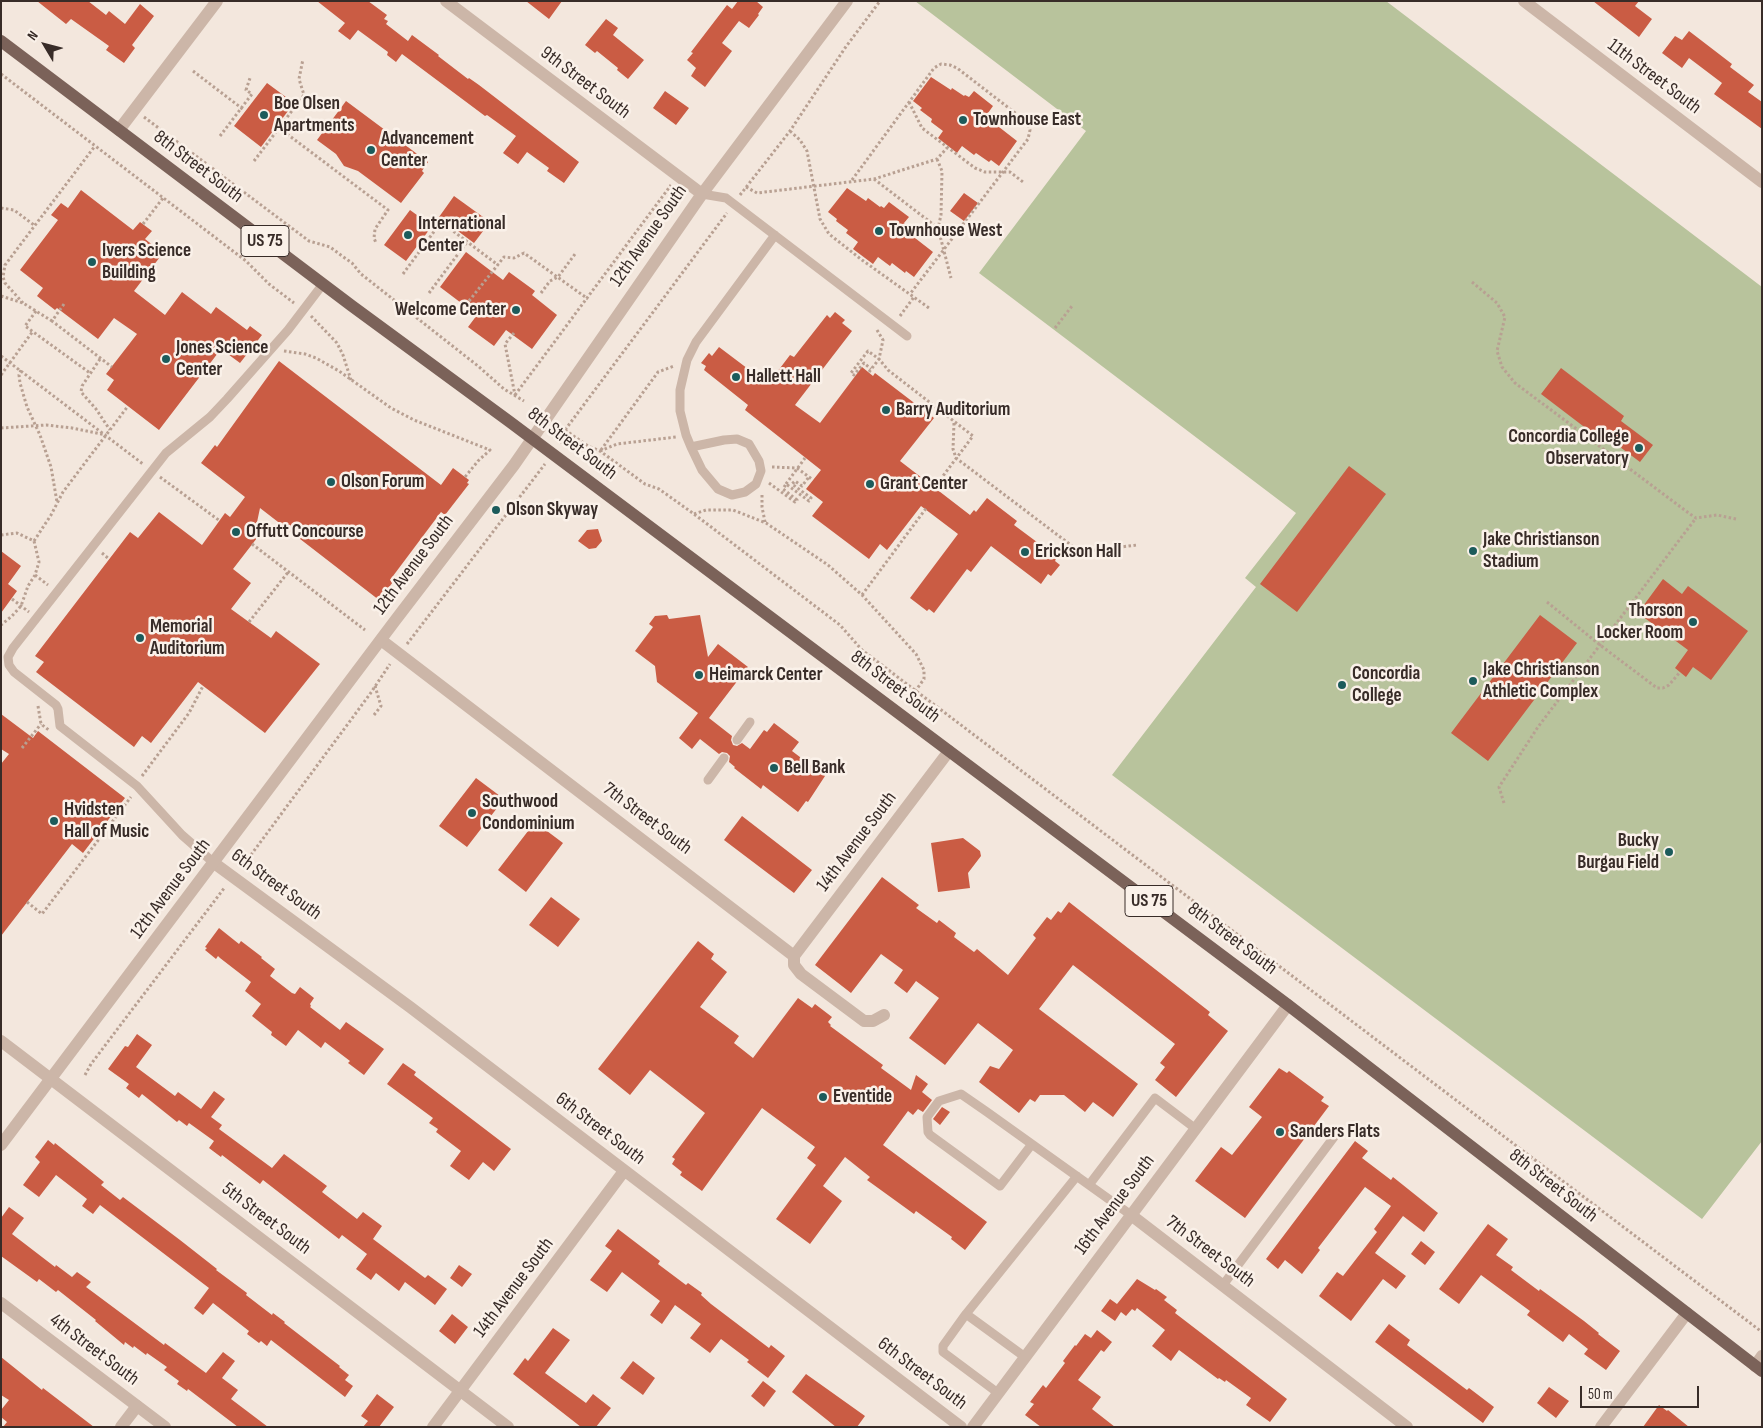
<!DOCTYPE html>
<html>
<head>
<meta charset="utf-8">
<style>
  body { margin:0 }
  #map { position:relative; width:1763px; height:1428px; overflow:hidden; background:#f3e7dd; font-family:"Sofia Sans Condensed",sans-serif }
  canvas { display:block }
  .frame { position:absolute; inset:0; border:2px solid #382c28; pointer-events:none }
  .north { position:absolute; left:20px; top:20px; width:50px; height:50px; -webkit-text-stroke:4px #faf1e9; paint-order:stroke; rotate:307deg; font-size:14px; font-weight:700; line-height:20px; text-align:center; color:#382c28 }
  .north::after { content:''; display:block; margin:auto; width:18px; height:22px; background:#382c28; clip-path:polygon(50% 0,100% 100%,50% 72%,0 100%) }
  .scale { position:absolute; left:1580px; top:1386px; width:119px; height:22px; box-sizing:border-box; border:2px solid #382c28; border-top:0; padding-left:6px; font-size:15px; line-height:18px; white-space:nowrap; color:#382c28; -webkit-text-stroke:4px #faf1e9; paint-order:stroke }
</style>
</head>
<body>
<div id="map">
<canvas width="1763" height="1428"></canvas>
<div class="frame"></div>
<div class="north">N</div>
<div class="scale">50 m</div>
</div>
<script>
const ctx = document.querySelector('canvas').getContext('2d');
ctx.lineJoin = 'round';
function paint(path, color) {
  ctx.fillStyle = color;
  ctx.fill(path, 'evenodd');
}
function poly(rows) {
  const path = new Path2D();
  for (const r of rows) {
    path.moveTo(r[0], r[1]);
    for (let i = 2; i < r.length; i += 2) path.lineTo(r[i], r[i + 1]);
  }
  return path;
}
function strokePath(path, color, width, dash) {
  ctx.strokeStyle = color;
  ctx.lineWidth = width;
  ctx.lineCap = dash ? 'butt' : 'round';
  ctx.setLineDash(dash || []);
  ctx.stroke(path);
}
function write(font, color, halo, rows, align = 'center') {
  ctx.font = font + ' "Sofia Sans Condensed",sans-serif';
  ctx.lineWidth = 5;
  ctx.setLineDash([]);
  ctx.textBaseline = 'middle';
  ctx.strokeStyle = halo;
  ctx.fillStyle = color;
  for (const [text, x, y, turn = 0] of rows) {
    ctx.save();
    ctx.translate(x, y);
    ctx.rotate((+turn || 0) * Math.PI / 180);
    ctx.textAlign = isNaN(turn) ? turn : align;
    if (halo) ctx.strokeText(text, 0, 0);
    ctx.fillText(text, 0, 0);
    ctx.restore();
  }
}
paint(poly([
  [915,1,1386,1,1762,287,1762,1141,1702,1219,1112,775,1256,587,1245,578,1296,513,979,273,1086,131]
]), '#b8c39c');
paint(poly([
  [37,1,88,1,106,15,109,11,125,24,140,4,154,16,132,45,135,48,124,63,106,50,109,46,71,19,66,24],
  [317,1,368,1,387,15,384,19,388,21,386,24,408,41,412,35,439,55,438,56,468,79,469,78,479,85,579,162,564,183,547,171,549,168,527,152,518,164,503,153,516,136,487,115,485,116,402,54,396,62,387,55,388,52,358,30,350,40,338,31,345,23],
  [526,1,562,1,549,19],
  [738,1,756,1,763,7,758,14,759,15,749,28,739,21,722,43,732,51,705,87,691,76,696,68,687,60,693,53,691,52,727,5,732,9],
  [1593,1,1639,1,1635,6,1652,19,1639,37],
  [606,19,618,28,613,35,644,60,628,79,617,70,618,68,597,51,595,53,585,45],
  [1689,31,1732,64,1730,67,1754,85,1748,92,1762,102,1762,129,1714,94,1722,83,1689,58,1682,68,1662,53,1675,36,1682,40],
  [931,77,951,90,952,88,964,96,965,95,969,97,974,91,993,106,988,113,991,115,990,117,1001,125,999,127,1017,141,999,166,991,160,989,162,976,153,974,155,962,146,957,153,938,138,943,131,931,122,932,119,920,110,922,108,913,101],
  [267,83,294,103,261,147,234,126],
  [665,91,689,108,676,125,653,108],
  [346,101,428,162,422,171,424,173,401,203,358,171,344,166,336,154,317,140],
  [847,188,866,201,868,198,880,207,881,206,884,208,889,202,909,217,904,223,907,226,906,227,917,236,915,238,933,252,914,277,906,271,905,273,892,263,890,266,878,257,873,264,853,249,858,242,846,233,848,230,836,221,837,219,828,212],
  [81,190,133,230,140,222,152,231,145,239,163,253,134,291,165,315,182,292,211,314,216,307,247,330,250,326,262,335,240,363,221,349,159,430,107,390,114,380,106,374,137,334,114,318,98,339,57,308,55,310,37,296,43,288,20,270,58,220,51,215,61,203,68,208],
  [964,193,978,203,964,221,950,211],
  [454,196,490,222,474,243,439,217],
  [410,210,432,226,406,261,384,245],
  [466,252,503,280,509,272,535,291,532,295,557,315,532,349,506,330,494,346,468,327,477,315,440,287],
  [835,312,845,320,842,323,852,331,795,405,820,423,862,367,873,376,875,373,934,418,900,461,970,515,974,510,976,512,987,498,1017,521,1014,525,1057,557,1055,561,1060,565,1051,576,1048,574,1041,584,991,546,971,572,967,569,934,613,929,609,927,611,910,598,958,534,921,506,887,550,880,544,869,559,812,516,823,502,806,489,821,470,745,410,748,405,704,370,706,366,701,363,709,353,712,356,719,347,768,384,790,355,794,357,827,315,830,318],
  [279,361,441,485,453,468,469,480,467,483,469,484,445,515,441,512,390,580,393,582,379,600,260,508,256,527,253,534,257,538,233,569,251,583,231,609,271,638,276,631,320,664,265,733,198,682,151,743,142,736,134,747,36,672,44,662,35,656,130,532,138,538,159,512,202,545,225,513,230,517,245,497,201,463,215,445,217,447],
  [1561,368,1624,416,1621,421,1653,445,1640,462,1608,438,1604,442,1541,394],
  [1349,466,1386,494,1297,612,1260,584],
  [598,529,602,541,596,548,589,549,578,541,587,530],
  [1,551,21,566,8,584,17,591,1,613],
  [1663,579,1682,594,1688,586,1748,631,1711,680,1693,667,1686,677,1675,668,1688,650,1638,613],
  [667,615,669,619,700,615,708,657,718,644,748,667,709,718,732,736,731,740,733,745,737,746,742,743,750,749,764,730,767,732,774,723,799,742,792,751,825,776,808,802,806,801,798,812,763,785,761,789,734,768,735,767,729,762,730,756,727,753,722,752,719,754,700,739,692,749,679,738,698,713,657,682,655,666,635,651,653,627,649,624,655,616],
  [1540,615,1577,643,1488,761,1451,733],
  [1,714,33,738,38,731,125,798,83,853,72,844,1,936,1,764,9,754,1,749],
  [476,778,504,799,467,847,439,826],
  [742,816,812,870,794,893,724,840],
  [535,822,563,843,526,892,498,870],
  [963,838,980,851,981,856,968,873,970,888,938,892,931,843],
  [882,877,919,905,916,908,937,923,939,920,956,933,954,937,974,952,977,949,1008,975,1036,938,1033,935,1047,917,1051,920,1058,911,1061,913,1069,902,1210,1012,1208,1015,1228,1031,1176,1097,1155,1080,1165,1067,1160,1063,1175,1044,1073,965,1039,1009,1138,1084,1113,1117,1093,1102,1085,1112,1064,1095,1040,1095,1035,1102,1030,1099,1019,1113,979,1082,990,1066,999,1069,1013,1050,978,1023,945,1065,909,1038,939,998,916,981,907,993,894,983,903,970,881,954,851,993,815,965],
  [551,897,580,919,558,947,529,925],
  [219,928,239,944,241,941,262,957,261,958,275,969,270,976,292,993,295,994,300,987,314,998,310,1004,311,1006,310,1007,340,1030,346,1022,384,1049,364,1075,348,1063,350,1061,325,1042,321,1048,298,1030,286,1046,271,1035,272,1032,252,1016,261,1004,245,991,251,982,220,958,218,956,216,959,205,950,207,948,205,947],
  [698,941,714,954,711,959,727,972,700,1007,739,1036,734,1043,753,1058,798,998,812,1008,815,1004,832,1017,828,1022,831,1025,830,1026,883,1065,881,1068,911,1090,916,1075,928,1084,922,1092,932,1100,923,1112,918,1109,913,1115,908,1111,883,1145,987,1222,965,1250,951,1239,952,1237,916,1211,914,1214,867,1180,870,1177,845,1157,823,1186,842,1201,810,1244,776,1219,816,1165,807,1158,815,1147,762,1108,702,1191,680,1175,682,1172,672,1164,675,1159,672,1157,705,1113,650,1070,630,1095,598,1069],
  [137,1034,152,1045,136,1067,175,1096,178,1092,201,1109,214,1091,225,1099,211,1117,222,1125,219,1129,272,1168,284,1154,327,1186,322,1192,357,1219,363,1212,382,1226,373,1239,425,1278,428,1275,447,1289,435,1305,405,1282,399,1291,376,1273,371,1280,356,1269,367,1254,342,1235,339,1239,263,1180,260,1184,222,1155,221,1157,209,1148,214,1141,189,1123,187,1126,179,1120,177,1122,142,1094,139,1098,126,1088,129,1084,108,1069,125,1046,128,1047],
  [403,1063,416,1072,414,1075,511,1149,494,1171,483,1162,469,1180,450,1166,461,1151,436,1132,438,1129,429,1123,433,1118,387,1084],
  [1279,1068,1287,1073,1289,1071,1324,1097,1321,1101,1329,1106,1245,1218,1195,1181,1221,1147,1232,1155,1262,1117,1249,1107],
  [942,1107,950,1112,940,1125,933,1119],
  [48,1140,54,1145,55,1143,104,1182,101,1185,120,1200,123,1197,180,1240,217,1269,216,1270,247,1293,246,1295,272,1315,273,1313,285,1322,284,1323,340,1366,339,1367,349,1375,345,1380,353,1386,345,1397,271,1340,267,1346,261,1341,259,1343,247,1334,249,1331,213,1303,203,1315,194,1308,209,1288,100,1205,93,1214,82,1206,87,1199,56,1175,39,1197,23,1185,40,1162,35,1157],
  [1355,1141,1368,1151,1362,1158,1391,1180,1393,1177,1438,1213,1424,1232,1403,1216,1375,1253,1406,1276,1396,1289,1383,1279,1351,1321,1319,1296,1337,1272,1343,1276,1377,1232,1374,1229,1391,1206,1365,1187,1318,1248,1320,1250,1302,1274,1285,1260,1278,1269,1266,1259],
  [9,1207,24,1218,12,1234,55,1267,56,1265,72,1277,77,1272,91,1282,86,1287,164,1345,165,1343,206,1373,223,1352,235,1361,222,1378,238,1390,231,1399,268,1427,238,1427,188,1389,187,1391,177,1384,179,1381,164,1370,167,1367,147,1353,146,1355,134,1346,133,1348,125,1342,124,1345,95,1321,96,1320,58,1290,56,1292,39,1279,37,1282,1,1256,1,1218],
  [1488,1224,1508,1239,1496,1255,1513,1267,1511,1270,1539,1291,1540,1289,1584,1321,1599,1333,1598,1334,1620,1351,1606,1370,1584,1354,1588,1349,1569,1334,1563,1342,1527,1315,1530,1311,1481,1275,1459,1304,1439,1289],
  [618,1229,660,1261,658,1264,686,1285,688,1283,702,1293,701,1295,711,1304,769,1348,771,1345,785,1356,768,1378,747,1362,749,1360,721,1339,710,1353,690,1338,701,1324,675,1305,662,1324,650,1315,660,1301,622,1272,607,1292,590,1280,612,1251,605,1246],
  [1421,1241,1435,1252,1425,1265,1411,1254],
  [459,1265,472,1274,462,1287,450,1278],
  [1137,1279,1155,1290,1156,1289,1167,1297,1164,1300,1177,1310,1175,1313,1287,1399,1270,1422,1246,1405,1251,1398,1226,1380,1225,1382,1219,1378,1218,1379,1179,1350,1171,1361,1152,1346,1165,1330,1137,1308,1135,1311,1132,1309,1126,1316,1121,1312,1115,1321,1101,1311,1110,1299,1117,1304],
  [452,1314,468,1327,455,1344,439,1331],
  [1389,1324,1410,1340,1407,1345,1467,1390,1469,1388,1494,1407,1483,1423,1375,1342],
  [553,1328,570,1340,545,1373,586,1403,593,1394,611,1408,596,1427,581,1427,513,1374,525,1358,528,1361],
  [1097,1330,1112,1342,1104,1352,1101,1350,1078,1380,1101,1397,1092,1409,1115,1427,1041,1427,1025,1415,1034,1404,1030,1402,1043,1385,1046,1388,1065,1363,1063,1361,1075,1345,1076,1346,1085,1334,1091,1338],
  [1,1357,42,1390,43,1388,94,1427,3,1427,7,1422,1,1417,1,1410,9,1400,1,1395],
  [633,1361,655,1378,643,1395,620,1378],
  [806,1374,865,1416,857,1427,836,1427,792,1392],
  [763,1381,776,1391,764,1407,751,1396],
  [1549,1387,1569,1401,1556,1418,1537,1403],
  [377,1394,394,1407,379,1427,363,1427,368,1421,361,1416],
  [1659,1405,1667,1411,1668,1410,1689,1427,1643,1427]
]), '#ca5c44');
strokePath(poly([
  [193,71,244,110],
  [1,74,246,261,269,284,294,303],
  [909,102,922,128,975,168,985,172,1010,172,1023,182],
  [144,117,309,241,330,247,342,256,352,263,361,274,478,366,504,389,524,401],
  [279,128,388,210,375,229,374,238,376,243],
  [790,131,800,140,807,151,820,219,829,234,862,260,929,308],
  [220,136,252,94,246,90,250,78],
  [937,159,942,171,941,215,938,228,951,278],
  [254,161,304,95,299,79,303,59],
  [874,179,938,228],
  [852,180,934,68,941,64,950,65,957,68,1027,122,1030,130,1028,139,910,294],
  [746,187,757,193,874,179,937,159,947,148],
  [740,195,790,131,845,48,880,1],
  [1,208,14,210,34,225],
  [143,224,163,198],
  [403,274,441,222,498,265],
  [1472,282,1497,303,1505,317,1497,351,1502,367,1515,383,1690,514,1696,518,1717,515,1736,519],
  [429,293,467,242],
  [541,293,550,281,558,277,575,254],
  [1,296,23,303,52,321],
  [23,303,5,283,3,277,5,265,95,146],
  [64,304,52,321,112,367],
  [452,310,465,306,504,257,514,258,524,253,588,299],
  [36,311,25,326,90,373],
  [311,316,337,343,343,355,351,380],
  [900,316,914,297],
  [1055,328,1072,306],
  [877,330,883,340,879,359,888,370,973,436,937,484],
  [514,333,505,344,515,395],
  [284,351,305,354,316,358,339,371,391,408,414,420,490,450,478,461,465,477],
  [1,356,143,464],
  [100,359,82,386,81,392,96,409,110,430],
  [21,370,19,375,20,383,27,407,40,435,51,467,57,502],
  [869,372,879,359,868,351,851,373,854,375,864,363,871,369],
  [1,375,33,331],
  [515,395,671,185],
  [954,423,953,449,956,458,1080,552,1137,545],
  [1,428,46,425,72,428,106,435],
  [565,430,588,446,600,451,645,484,659,489,694,514,840,625,862,650,1762,1332],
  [560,443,564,439,565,430,727,213],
  [601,450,658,372,674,366],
  [600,451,617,444,676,437],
  [772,467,797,468,813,480],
  [160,477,220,521],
  [769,483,795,502,797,500,783,489,786,484,809,501,811,498,792,484,795,481,802,486,809,477],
  [786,484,805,458],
  [762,495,762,507,765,522],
  [694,514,706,510,733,510,766,523,828,565,862,595,916,654,924,670,924,679,916,690],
  [1,535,17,533,34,541,39,562,35,575,28,586,21,606,12,616,1,625],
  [34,541,51,515,63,492,128,406],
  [252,544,365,630],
  [102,553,109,559],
  [35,575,48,585],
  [862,595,927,507],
  [12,599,29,612],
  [1547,602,1600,645,1657,688,1663,688,1669,685,1680,672],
  [249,622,289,571],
  [407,644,545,464],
  [38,706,41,724,50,731],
  [374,715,381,706,375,686],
  [22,748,41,724],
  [142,776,189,713,203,686],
  [1504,803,1499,787,1538,727,1696,518],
  [242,867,370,694,390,664],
  [27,902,42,914,131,797],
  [85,1075,91,1064,225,887]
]), '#b8a092', 3, [2.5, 2.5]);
strokePath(poly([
  [702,194,726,198,907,336],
  [691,447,724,440,737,439,749,444,759,461,761,471,756,484,745,492,732,495,718,489,702,470,691,447,686,435,680,411,680,390,687,360,696,342,775,235],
  [737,740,750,722],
  [708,780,724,758],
  [214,863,182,835,137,786,60,726,58,709,56,705,14,672,9,665,8,657,13,648,166,453,210,417,227,399,288,330,323,284],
  [1032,1144,1000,1186,930,1135,928,1132,927,1117,939,1101,961,1094,987,1112,1131,1215],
  [1089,1185,1155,1098,1196,1129],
  [1223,1285,1337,1133],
  [966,1314,1025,1357],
  [998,1393,943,1352,943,1346,966,1314,1077,1176]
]), '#ccb6a8', 9);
strokePath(poly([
  [446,1,702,194],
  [1524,1,1762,182],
  [119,130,217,1],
  [381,640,794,956],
  [214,863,410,1007,961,1427],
  [794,956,949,751],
  [794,956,794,965,801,974,864,1021,873,1021,884,1015],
  [1131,1215,1407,1427],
  [1755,1366,1762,1356],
  [121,1427,137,1406],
  [433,1427,624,1171],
  [973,1427,1288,1005],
  [1601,1427,1687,1313]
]), '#ccb6a8', 12);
strokePath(poly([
  [1,1041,508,1427],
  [1,1145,394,622,514,465,702,194,847,1],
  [1,1303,165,1427]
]), '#ccb6a8', 12);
strokePath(poly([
  [1,41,352,306,510,422,1288,1005,1762,1371]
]), '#7b6259', 12);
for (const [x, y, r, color] of [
  [264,115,5,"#1c5b5b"],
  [963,120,5,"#1c5b5b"],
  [371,150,5,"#1c5b5b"],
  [879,231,5,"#1c5b5b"],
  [408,235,5,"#1c5b5b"],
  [92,262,5,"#1c5b5b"],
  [516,310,5,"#1c5b5b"],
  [166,359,5,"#1c5b5b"],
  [736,377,5,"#1c5b5b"],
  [886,410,5,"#1c5b5b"],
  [1639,448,5,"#1c5b5b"],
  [331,482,5,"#1c5b5b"],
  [870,484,5,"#1c5b5b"],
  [496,510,5,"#1c5b5b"],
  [236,532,5,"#1c5b5b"],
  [1473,551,5,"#1c5b5b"],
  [1025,552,5,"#1c5b5b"],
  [1693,622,5,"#1c5b5b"],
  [140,638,5,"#1c5b5b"],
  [699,675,5,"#1c5b5b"],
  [1473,681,5,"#1c5b5b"],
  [1342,685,5,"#1c5b5b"],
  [774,768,5,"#1c5b5b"],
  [472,813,5,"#1c5b5b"],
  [54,821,5,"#1c5b5b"],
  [1669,852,5,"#1c5b5b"],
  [823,1097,5,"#1c5b5b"],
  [1280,1132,5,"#1c5b5b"]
]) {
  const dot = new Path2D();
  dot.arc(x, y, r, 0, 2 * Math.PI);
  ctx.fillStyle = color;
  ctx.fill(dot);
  strokePath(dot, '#faf1e9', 2);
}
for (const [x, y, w] of [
  [265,241,48],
  [1149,901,48]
]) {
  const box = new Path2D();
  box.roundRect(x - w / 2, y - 15.5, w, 31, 4);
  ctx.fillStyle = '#faf1e9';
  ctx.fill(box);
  strokePath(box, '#382c28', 1);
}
write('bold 18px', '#382c28', null, [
  ["US 75",265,241],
  ["US 75",1149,901]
]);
write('19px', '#382c28', '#faf1e9', [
  ["11th Street South",1654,77,37],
  ["9th Street South",585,83,37],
  ["8th Street South",198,167,37],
  ["12th Avenue South",649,236,-55],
  ["8th Street South",572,444,37],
  ["12th Avenue South",414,565,-53],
  ["8th Street South",895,687,37],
  ["7th Street South",647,819,37],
  ["14th Avenue South",857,842,-53],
  ["6th Street South",276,885,36],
  ["12th Avenue South",171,889,-53],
  ["8th Street South",1232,939,37],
  ["6th Street South",600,1129,37],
  ["8th Street South",1553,1186,38],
  ["16th Avenue South",1115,1205,-53],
  ["5th Street South",266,1219,37],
  ["7th Street South",1210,1252,37],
  ["14th Avenue South",514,1288,-53],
  ["4th Street South",94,1350,37],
  ["6th Street South",922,1374,37]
]);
write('bold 19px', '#382c28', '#faf1e9', [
  ["Boe Olsen",274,104],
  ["Apartments",274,126],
  ["Townhouse East",973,120],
  ["Advancement",381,139],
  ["Center",381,161],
  ["International",418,224],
  ["Center",418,246],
  ["Townhouse West",889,231],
  ["Ivers Science",102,251],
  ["Building",102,273],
  ["Welcome Center",506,310,"right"],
  ["Jones Science",176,348],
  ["Center",176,370],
  ["Hallett Hall",746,377],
  ["Barry Auditorium",896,410],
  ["Concordia College",1629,437,"right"],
  ["Observatory",1629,459,"right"],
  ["Olson Forum",341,482],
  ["Grant Center",880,484],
  ["Olson Skyway",506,510],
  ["Offutt Concourse",246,532],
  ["Jake Christianson",1483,540],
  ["Stadium",1483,562],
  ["Erickson Hall",1035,552],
  ["Thorson",1683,611,"right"],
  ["Locker Room",1683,633,"right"],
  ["Memorial",150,627],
  ["Auditorium",150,649],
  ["Jake Christianson",1483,670],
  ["Athletic Complex",1483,692],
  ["Concordia",1352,674],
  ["College",1352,696],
  ["Heimarck Center",709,675],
  ["Bell Bank",784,768],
  ["Southwood",482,802],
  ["Condominium",482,824],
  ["Hvidsten",64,810],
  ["Hall of Music",64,832],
  ["Bucky",1659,841,"right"],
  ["Burgau Field",1659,863,"right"],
  ["Eventide",833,1097],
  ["Sanders Flats",1290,1132]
], 'left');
</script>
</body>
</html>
